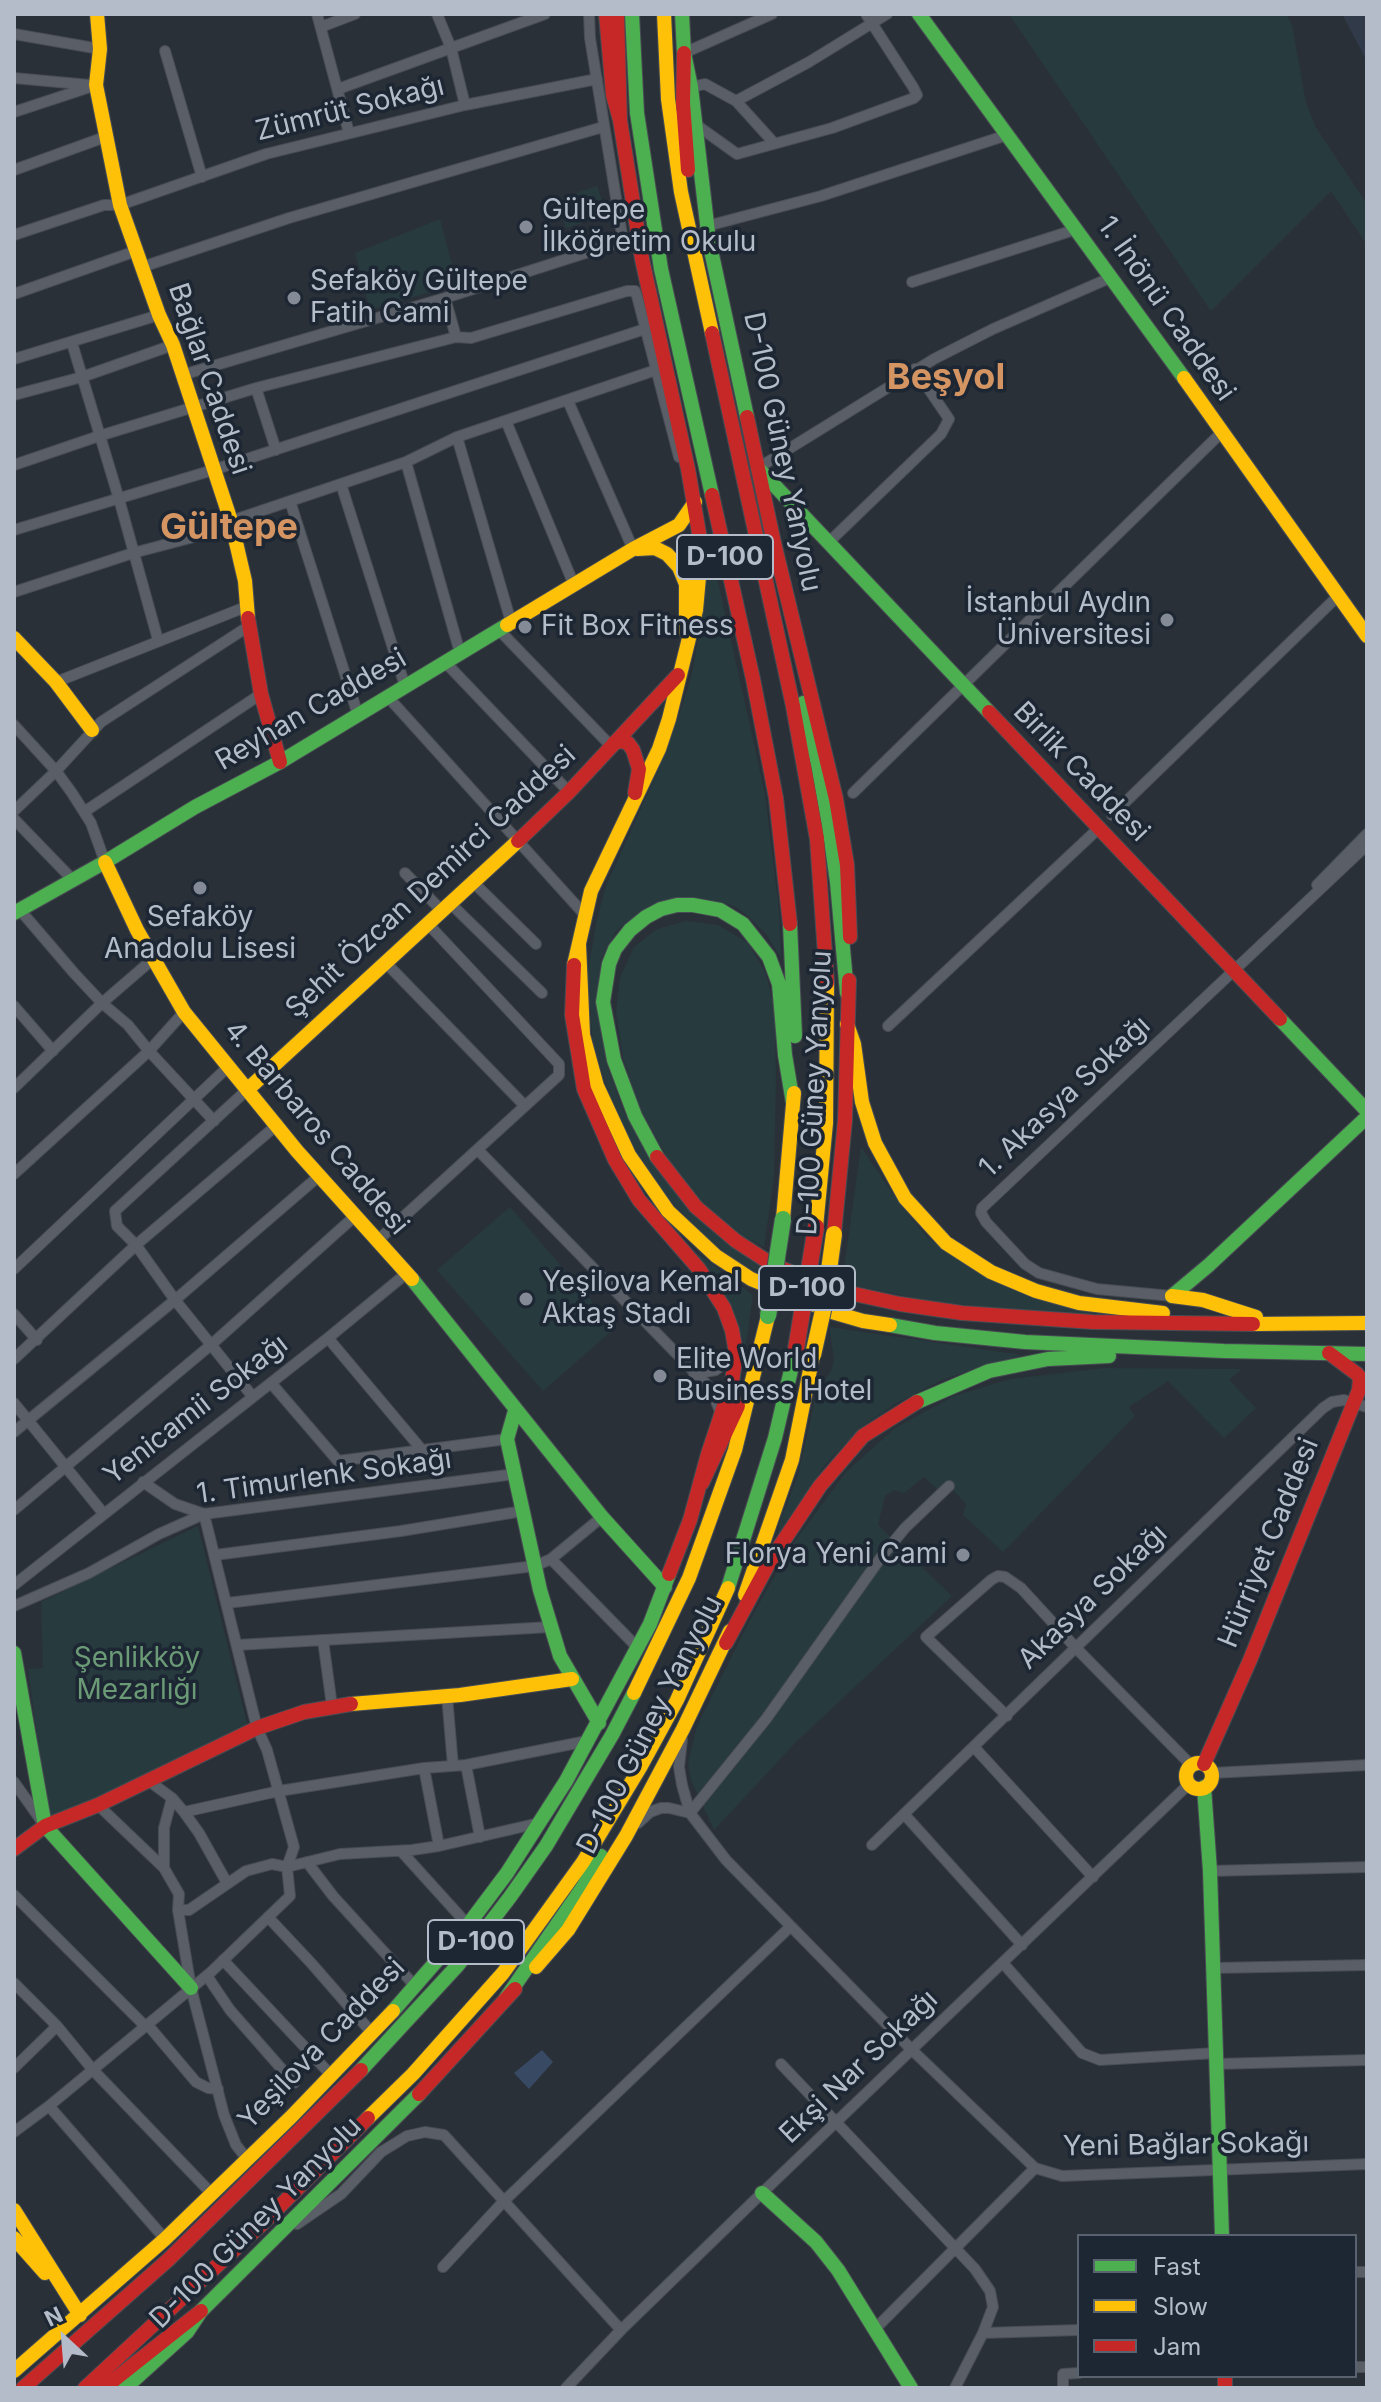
<!DOCTYPE html>
<html>
<head>
<meta charset="utf-8">
<style>
  body { margin:0 }
  #map { position:relative; width:1381px; height:2402px; overflow:hidden; background:#2a3038; font-family:Inter,sans-serif }
  canvas { display:block }
  .frame { position:absolute; inset:0; border:16px solid #b4bcc9; pointer-events:none }
  .legend { position:absolute; left:1077px; top:2234px; width:280px; height:144px; box-sizing:border-box; background:#1d2633; border:2px solid #59626f; margin:0; padding:10px 14px; list-style:none; font-size:24px; color:#b4bcc9 }
  .legend li { display:flex; align-items:center; gap:16px; height:40px }
  .legend b { width:40px; border:2px solid #59626f }
  .north { position:absolute; left:24px; top:2298px; width:80px; height:80px; -webkit-text-stroke:6px #1d2633; paint-order:stroke; rotate:334deg; font-size:22px; font-weight:700; line-height:32px; text-align:center; color:#b4bcc9 }
  .north::after { content:''; display:block; margin:auto; width:28px; height:36px; background:#b4bcc9; clip-path:polygon(50% 0,100% 100%,50% 72%,0 100%) }
</style>
</head>
<body>
<div id="map">
<canvas width="1381" height="2402"></canvas>
<div class="frame"></div>
<ul class="legend">
<li><b style="height:10px;background:#4caf50"></b>Fast</li>
<li><b style="height:10px;background:#ffc107"></b>Slow</li>
<li><b style="height:10px;background:#c62828"></b>Jam</li>
</ul>
<div class="north">N</div>
</div>
<script>
const ctx = document.querySelector('canvas').getContext('2d');
ctx.lineJoin = 'round';
function paint(path, color) {
  ctx.fillStyle = color;
  ctx.fill(path, 'evenodd');
}
function poly(rows) {
  const path = new Path2D();
  for (const r of rows) {
    if (r.length === 3) {
      path.moveTo(r[0] + r[2], r[1]);
      path.arc(r[0], r[1], r[2], 0, 2 * Math.PI);
      continue;
    }
    path.moveTo(r[0], r[1]);
    for (let i = 2; i < r.length; i += 2) path.lineTo(r[i], r[i + 1]);
  }
  return path;
}
function strokePath(path, color, width, dash) {
  ctx.strokeStyle = color;
  ctx.lineWidth = width;
  ctx.lineCap = dash ? 'butt' : 'round';
  ctx.setLineDash(dash || []);
  ctx.stroke(path);
}
function write(font, color, halo, rows, align = 'center') {
  ctx.font = font + ' Inter,sans-serif';
  ctx.lineWidth = 7;
  ctx.setLineDash([]);
  ctx.textBaseline = 'middle';
  ctx.strokeStyle = halo;
  ctx.fillStyle = color;
  for (const [text, x, y, turn = 0] of rows) {
    ctx.save();
    ctx.translate(x, y);
    ctx.rotate((+turn || 0) * Math.PI / 180);
    ctx.textAlign = isNaN(turn) ? turn : align;
    if (halo) ctx.strokeText(text, 0, 0);
    ctx.fillText(text, 0, 0);
    ctx.restore();
  }
}
paint(poly([
  [1342,14,1367,14,1367,61]
]), '#313a48');
paint(poly([
  [1009,14,1286,14,1292,25,1306,103,1315,126,1367,204,1367,245,1331,191,1211,311],
  [597,186,607,215,566,228,557,200],
  [440,219,457,284,370,310,355,253],
  [710,545,765,794,779,910,781,958,766,934,749,917,736,907,719,902,626,923,616,931,601,959,597,997,608,1068,625,1114,760,1265,760,1274,730,1256,703,1234,667,1197,649,1173,617,1118,593,1044,587,976,597,919,606,886,657,773,677,721,691,678,701,625],
  [686,921,718,925,748,943,766,974,775,1011,776,1079,774,1177,764,1247,744,1237,711,1211,669,1161,638,1105,623,1058,616,1012,620,978,634,947,657,929],
  [861,1147,902,1207,927,1237,947,1252,1106,1316,1001,1309,929,1301,842,1283],
  [510,1207,615,1328,543,1391,437,1270],
  [692,1249,753,1295,745,1350,737,1322,720,1289],
  [829,1327,1022,1355,944,1379,898,1402,859,1429,826,1464,778,1534,779,1524,798,1475,816,1395,832,1369,834,1359],
  [1105,1368,1242,1369,1229,1380,1256,1408,1224,1438,1168,1381,1129,1407,1135,1416,1003,1552,963,1515,966,1504,946,1483,938,1490,924,1477,904,1493,894,1490,885,1496,878,1525,952,1596,796,1742,714,1830,691,1780,688,1763,697,1726,748,1624,791,1546,846,1472,895,1428,954,1396,1011,1379],
  [198,1526,247,1724,49,1824,28,1669,43,1668,41,1602]
]), '#273a3e');
paint(poly([
  [542,2050,553,2062,529,2089,514,2073]
]), '#384963');
const street = poly([
  [317,14,349,133],
  [437,14,451,48,465,105],
  [321,27,355,14],
  [14,34,100,49],
  [165,51,202,177],
  [684,53,772,14],
  [14,78,90,85],
  [691,87,705,84,736,101,774,143],
  [338,89,545,14],
  [736,101,809,62,887,14],
  [14,112,96,85],
  [695,124,737,154,832,128,914,98,917,95,913,87,866,14],
  [14,170,105,137],
  [707,226,821,196,1007,135],
  [14,235,104,205,120,205,266,154,465,105,597,79],
  [142,267,289,218,603,127],
  [912,282,1077,229],
  [14,294,136,251],
  [445,298,456,337],
  [72,343,119,499,158,640],
  [14,359,159,315],
  [182,375,445,298,623,241,590,38,589,14],
  [256,388,276,450],
  [14,395,82,377,173,345],
  [568,401,633,549],
  [506,421,574,585],
  [457,437,511,622],
  [406,462,460,653],
  [14,465,99,436,256,388,456,337,471,338,627,291,635,291,637,296,679,457],
  [758,468,934,359,993,329,1112,277],
  [341,484,405,686],
  [290,501,358,715],
  [231,521,406,462,457,437,656,370],
  [14,530,213,470,645,329],
  [829,542,941,434,949,419,915,369],
  [14,592,133,553,232,527],
  [499,630,611,746],
  [445,662,569,792],
  [56,682,248,606],
  [388,697,584,914],
  [14,725,56,771,72,793,91,823,105,862],
  [853,793,1222,432],
  [14,811,56,771,101,722,249,626],
  [84,812,261,694],
  [1112,815,1338,596],
  [14,819,72,879],
  [405,873,443,912],
  [474,883,536,944],
  [1317,885,1367,834],
  [451,904,542,993],
  [20,910,74,973,102,1003,128,1025,149,1051,214,1121],
  [386,963,525,1106],
  [14,1006,53,1051],
  [888,1026,1099,828],
  [14,1088,102,1003,153,959],
  [247,1090,115,1211,117,1226,136,1245,175,1300,253,1397],
  [478,1150,711,1389,720,1411],
  [14,1174,149,1051,184,1012],
  [377,1241,559,1075,559,1064,429,925],
  [14,1269,229,1066],
  [1172,1296,1097,1289,1039,1273,1025,1264,986,1222,981,1213,982,1208,1367,845],
  [14,1314,37,1340],
  [328,1338,422,1450],
  [14,1359,136,1245,278,1124],
  [694,1374,716,1370,734,1355],
  [271,1383,338,1461,507,1439],
  [14,1403,103,1513],
  [14,1432,175,1300,319,1176],
  [14,1510,212,1344,354,1217],
  [215,1555,401,1531,523,1511],
  [551,1559,637,1647],
  [14,1585,328,1338,407,1273],
  [227,1603,535,1566,551,1559,602,1517],
  [14,1606,89,1573,159,1534,204,1514,515,1474],
  [323,1640,332,1706],
  [237,1645,550,1627],
  [447,1696,453,1766],
  [1007,1716,926,1637,991,1580,998,1576,1005,1577,1021,1588,1076,1648,1191,1765],
  [682,1739,679,1767,682,1785,690,1813,726,1860,911,2049,1035,2168,1062,2176,1367,2164],
  [974,1747,1093,1877],
  [466,1765,480,1837],
  [424,1768,439,1846],
  [1212,1773,1367,1765],
  [149,1781,172,1798,164,1828,164,1868,179,1894,178,1910,191,1988,224,2115,236,2145,247,2159],
  [14,1782,43,1823],
  [172,1798,184,1812,279,1791,424,1768,466,1765,587,1741],
  [98,1805,164,1868],
  [184,1812,199,1833,227,1883],
  [690,1813,766,1719,882,1556,905,1528,949,1486],
  [904,1814,1022,1945],
  [638,1823,650,1812,661,1808,669,1808,690,1813],
  [872,1845,1323,1408,1332,1402,1344,1400,1367,1407],
  [401,1851,468,1925],
  [307,1862,333,1896,416,1987],
  [1210,1871,1367,1867],
  [14,1895,145,2026],
  [178,1910,189,1910,246,1871,272,1864,287,1867,340,1854,412,1850,439,1846,539,1823],
  [268,1917,312,1964,372,2033],
  [223,1960,331,2075],
  [1003,1963,1082,2053,1100,2060,1216,2053],
  [1213,1968,1367,1965],
  [207,1976,230,2010,294,2083],
  [14,1983,57,2026,93,2070,212,2194],
  [147,2024,196,2082,208,2088,218,2089],
  [781,2064,975,2269,990,2291,993,2307,983,2333,955,2388],
  [1216,2064,1367,2060],
  [14,2068,57,2026],
  [49,2106,165,2239],
  [14,2132,49,2106,211,1972,290,1896,287,1867,294,1847,267,1750,257,1728,204,1514,175,1504,143,1482],
  [297,2224,341,2194,381,2152,407,2136,425,2132,444,2135,621,2330],
  [443,2267,503,2202,790,1927],
  [1355,2272,1367,2272],
  [874,2330,1035,2168],
  [983,2333,1079,2330],
  [1355,2367,1367,2367],
  [566,2388,621,2330,762,2193,1189,1784],
  [1063,2388,1063,2374,1079,2373]
]);
const fast = poly([
  [632,14,637,113,661,269,712,495],
  [682,14,684,53,691,87,709,241,747,417],
  [919,14,1184,378],
  [758,468,989,712],
  [803,703,818,764,829,825,837,882,847,993],
  [14,913,105,862,195,807,280,762,507,625],
  [790,924,795,1036],
  [1280,1019,1367,1111],
  [657,1157,635,1116,614,1060,603,1002,609,964,615,949,630,930,646,917,661,909,677,905,693,905,720,910,743,924,769,957,779,984,785,1055,793,1103],
  [412,1279,602,1517,665,1587],
  [1172,1296,1209,1265,1367,1117],
  [890,1325,935,1333,1025,1342,1224,1351,1367,1354],
  [917,1402,989,1371,1048,1359,1109,1356],
  [515,1411,507,1439,540,1590,560,1656,599,1723],
  [728,1588,775,1438,796,1349],
  [14,1653,45,1826,191,1988],
  [1204,1787,1210,1871,1222,2236],
  [506,1998,583,1887,601,1856],
  [393,2011,468,1925,507,1873,566,1781,650,1624,669,1574],
  [361,2070,458,1965,510,1897,546,1846,612,1735,634,1693],
  [762,2193,816,2242,838,2270,911,2388],
  [125,2388,187,2332,201,2311,419,2094]
]);
const slow = poly([
  [97,14,100,49,96,85,120,205,159,315,173,345,231,521,245,581,248,618],
  [664,14,668,99,681,192,712,333],
  [1184,378,1367,636],
  [637,549,655,548,667,554,679,567,686,584,686,632],
  [507,625,633,549,679,525,695,502],
  [14,638,56,682,92,730],
  [105,862,137,930,184,1012,297,1151,412,1279],
  [579,945,583,1035,597,1086,629,1155,668,1211,716,1256,751,1279,832,1312,863,1321,890,1325],
  [574,965,591,891,659,749,669,719,696,610,700,566],
  [847,1024,854,1044,862,1102,875,1143,905,1198,946,1243,991,1272,1036,1291,1079,1303,1163,1313],
  [247,1090,518,841],
  [783,1219,794,1093],
  [816,1227,826,1123,827,983],
  [1172,1296,1203,1300,1256,1317],
  [1253,1324,1367,1323],
  [745,1595,792,1460,813,1355],
  [634,1693,689,1578,735,1450,768,1316],
  [351,1704,460,1695,572,1679],
  [1199,1776,13],
  [536,1967,568,1930,626,1836,683,1729,730,1631],
  [368,2118,413,2074,503,1973,583,1862,641,1766,677,1700,728,1588],
  [14,2210,80,2315],
  [14,2238,45,2273],
  [14,2371,165,2239,291,2117,393,2011]
]);
const jam = poly([
  [606,14,613,95,620,120,642,259,688,469,702,551,700,566],
  [617,14,620,120],
  [684,53,683,103,688,170],
  [712,333,793,706,817,839,827,983],
  [747,417,774,543,836,799,847,865,850,937],
  [712,495,753,679,776,798,790,924],
  [248,618,261,694,280,762],
  [989,712,1280,1019],
  [614,743,621,741,628,743,633,750,639,769,635,793],
  [518,841,569,792,678,675],
  [574,965,572,1015,584,1089,615,1160,639,1200,699,1269,724,1308,732,1330,736,1353,732,1382,708,1454,690,1520,669,1574],
  [657,1157,696,1207,736,1241,773,1265,836,1290,900,1304,962,1313,1093,1322,1253,1324],
  [834,1234,845,1120,849,980],
  [702,1483,738,1406],
  [726,1643,770,1561,820,1486,863,1436,917,1402],
  [1204,1764,1250,1660,1359,1390,1360,1378,1357,1374,1329,1353],
  [14,1849,45,1826,98,1805,257,1728,304,1712,351,1704],
  [419,2094,515,1989],
  [1225,2376,1225,2388],
  [23,2388,168,2260,361,2070],
  [85,2388,261,2225,368,2118],
  [104,2388,201,2311]
]);
strokePath(street, '#484c53', 12);
strokePath(fast, '#484c53', 16);
strokePath(slow, '#484c53', 16);
strokePath(jam, '#484c53', 16);
strokePath(street, '#5a5e66', 10);
strokePath(fast, '#4caf50', 14);
strokePath(slow, '#ffc107', 14);
strokePath(jam, '#c62828', 14);
const fastBridge = poly([
  [768,1316,783,1219]
]);
const slowBridge = poly([
  [813,1355,824,1306,834,1234]
]);
const jamBridge = poly([
  [796,1349,816,1227]
]);
strokePath(fastBridge, '#484c55', 18, []);
strokePath(slowBridge, '#484c55', 18, []);
strokePath(jamBridge, '#484c55', 18, []);
strokePath(fastBridge, '#4caf50', 16);
strokePath(slowBridge, '#ffc107', 16);
strokePath(jamBridge, '#c62828', 16);
for (const [x, y, r, color] of [
  [526,227,8,"#848b96"],
  [294,298,8,"#848b96"],
  [1167,620,8,"#848b96"],
  [525,627,8,"#848b96"],
  [200,888,8,"#848b96"],
  [526,1299,8,"#848b96"],
  [660,1376,8,"#848b96"],
  [963,1555,8,"#848b96"]
]) {
  const dot = new Path2D();
  dot.arc(x, y, r, 0, 2 * Math.PI);
  ctx.fillStyle = color;
  ctx.fill(dot);
  strokePath(dot, '#1d2633', 3);
}
for (const [x, y, w] of [
  [725,557,96],
  [807,1288,96],
  [476,1942,96]
]) {
  const box = new Path2D();
  box.roundRect(x - w / 2, y - 22, w, 44, 6);
  ctx.fillStyle = '#1d2633';
  ctx.fill(box);
  strokePath(box, '#b4bcc9', 2);
}
write('bold 26px', '#b4bcc9', null, [
  ["D-100",725,557],
  ["D-100",807,1288],
  ["D-100",476,1942]
]);
write('28px', '#b4bcc9', '#1d2633', [
  ["Zümrüt Sokağı",350,109,-14],
  ["1. İnönü Caddesi",1166,309,55],
  ["Bağlar Caddesi",209,379,71],
  ["D-100 Güney Yanyolu",782,452,78],
  ["Reyhan Caddesi",311,710,-30],
  ["Birlik Caddesi",1081,772,46],
  ["Şehit Özcan Demirci Caddesi",431,882,-43],
  ["D-100 Güney Yanyolu",815,1093,-87],
  ["1. Akasya Sokağı",1065,1097,-43],
  ["4. Barbaros Caddesi",316,1128,50],
  ["Yenicamii Sokağı",196,1410,-38],
  ["1. Timurlenk Sokağı",324,1477,-8],
  ["Hürriyet Caddesi",1269,1543,-68],
  ["Akasya Sokağı",1093,1597,-44],
  ["D-100 Güney Yanyolu",650,1725,-63],
  ["Yeşilova Caddesi",322,2044,-46],
  ["Ekşi Nar Sokağı",859,2067,-44],
  ["Yeni Bağlar Sokağı",1186,2145,-1],
  ["D-100 Güney Yanyolu",256,2223,-45]
]);
write('28px', '#b4bcc9', '#1d2633', [
  ["Gültepe",542,211],
  ["İlköğretim Okulu",542,243],
  ["Sefaköy Gültepe",310,282],
  ["Fatih Cami",310,314],
  ["İstanbul Aydın",1151,604,"right"],
  ["Üniversitesi",1151,636,"right"],
  ["Fit Box Fitness",541,627],
  ["Sefaköy",200,918,"center"],
  ["Anadolu Lisesi",200,950,"center"],
  ["Yeşilova Kemal",542,1283],
  ["Aktaş Stadı",542,1315],
  ["Elite World",676,1360],
  ["Business Hotel",676,1392],
  ["Florya Yeni Cami",947,1555,"right"]
], 'left');
write('28px', '#6b9a76', '#1d2633', [
  ["Şenlikköy",137,1659],
  ["Mezarlığı",137,1691]
]);
write('bold 36px', '#d59563', '#1d2633', [
  ["Beşyol",946,378],
  ["Gültepe",229,528]
]);
</script>
</body>
</html>
